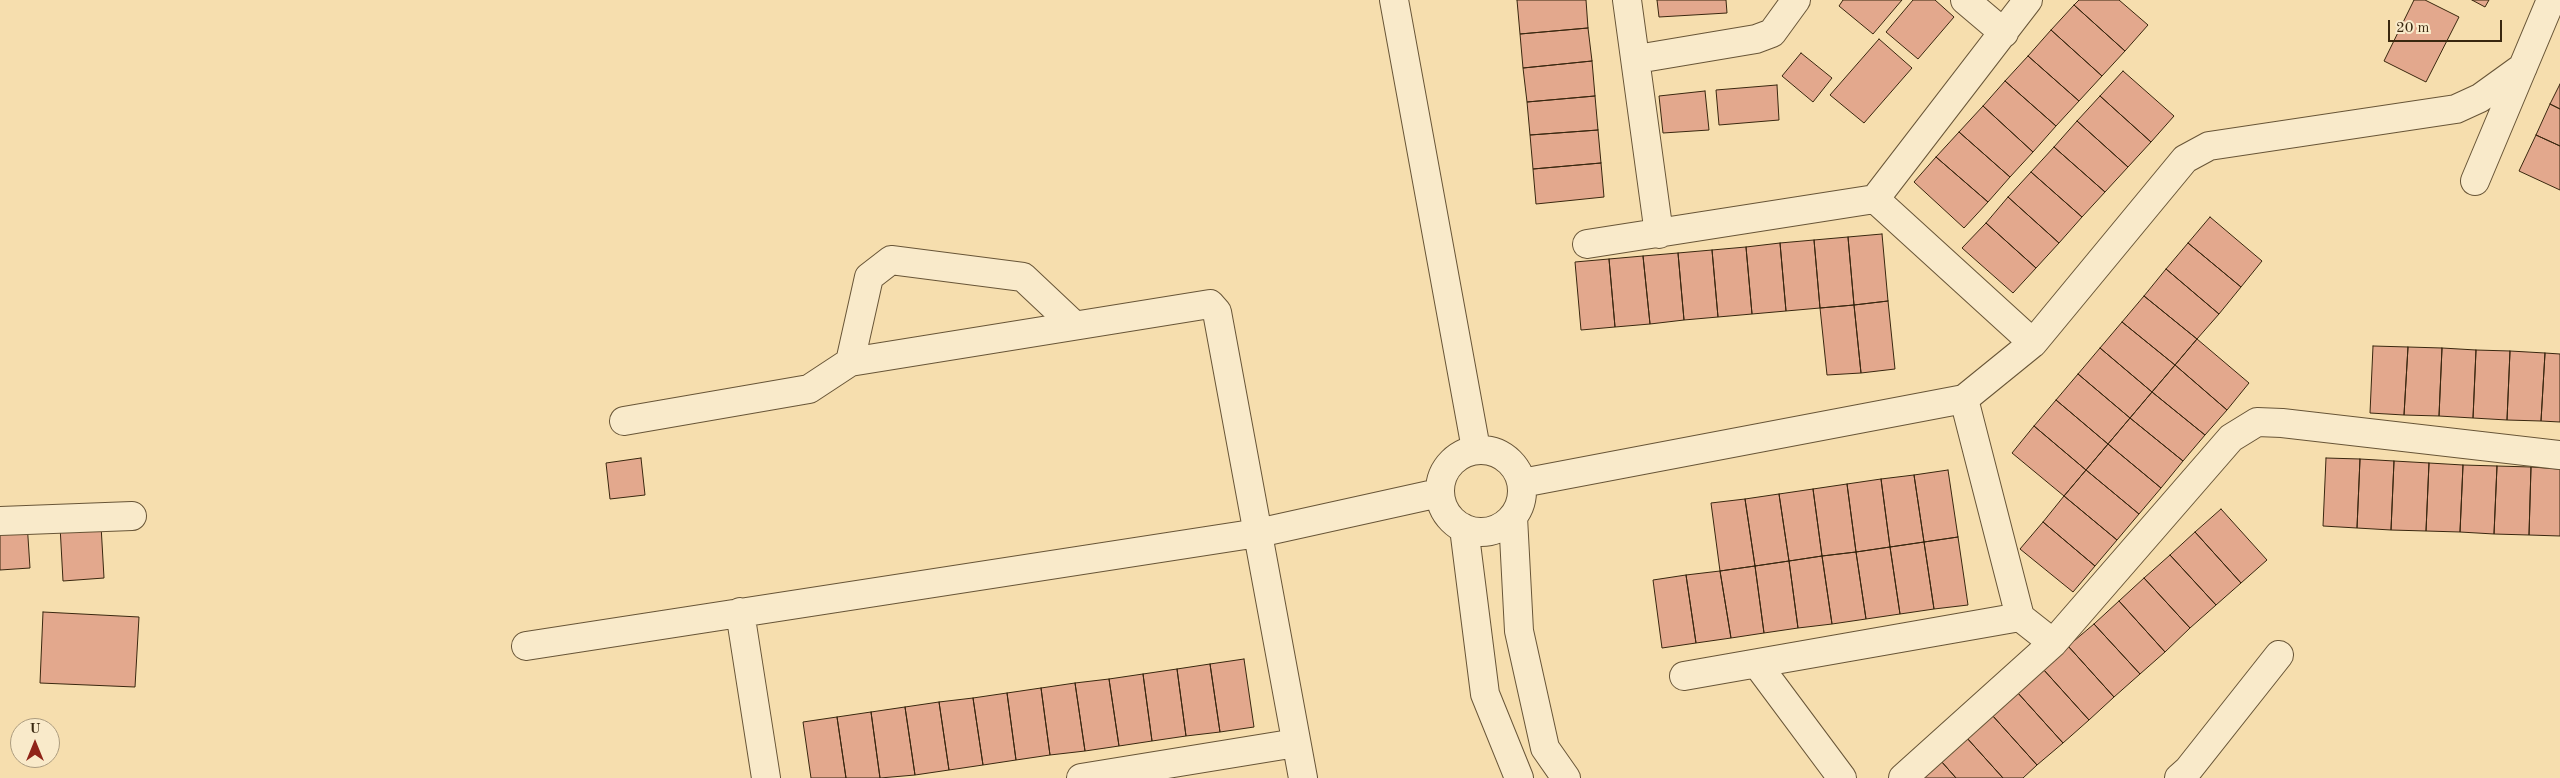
<!DOCTYPE html>
<html>
<head>
<meta charset="utf-8">
<style>
  body { margin:0 }
  #map { position:relative; width:2560px; height:778px; overflow:hidden; background:#f6deae; font-family:"Old Standard TT",serif }
  canvas { display:block }
  .north { position:absolute; left:10px; top:718px; width:50px; height:50px; box-sizing:border-box; background:#f9eaca; border:1px solid #ac9c7f; border-radius:50%; rotate:0deg; font-size:14px; font-weight:700; line-height:20px; text-align:center; color:#39270f }
  .north::after { content:''; display:block; margin:auto; width:18px; height:22px; background:#8f2418; clip-path:polygon(50% 0,100% 100%,50% 72%,0 100%) }
  .scale { position:absolute; left:2388px; top:20px; width:114px; height:22px; box-sizing:border-box; border:2px solid #39270f; border-top:0; padding-left:6px; font-size:15px; line-height:18px; white-space:nowrap; color:#39270f; -webkit-text-stroke:4px #f9eaca; paint-order:stroke }
</style>
</head>
<body>
<div id="map">
<canvas width="2560" height="778"></canvas>
<div class="north">U</div>
<div class="scale">20 m</div>
</div>
<script>
const ctx = document.querySelector('canvas').getContext('2d');
ctx.lineJoin = 'round';
function paint(path, color) {
  ctx.fillStyle = color;
  ctx.fill(path, 'evenodd');
}
function poly(rows) {
  const path = new Path2D();
  for (const r of rows) {
    if (r.length === 3) {
      path.moveTo(r[0] + r[2], r[1]);
      path.arc(r[0], r[1], r[2], 0, 2 * Math.PI);
      continue;
    }
    path.moveTo(r[0], r[1]);
    for (let i = 2; i < r.length; i += 2) path.lineTo(r[i], r[i + 1]);
  }
  return path;
}
function strokePath(path, color, width, dash) {
  ctx.strokeStyle = color;
  ctx.lineWidth = width;
  ctx.lineCap = dash ? 'butt' : 'round';
  ctx.setLineDash(dash || []);
  ctx.stroke(path);
}
const building = poly([
  [1517,0,1586,0,1588,28,1520,34,1517,0],
  [1657,0,1726,0,1727,13,1659,17,1657,0],
  [1843,0,1902,0,1873,34,1839,6,1843,0],
  [1913,0,1935,0,1954,17,1918,59,1886,32,1913,0],
  [2079,0,2119,0,2148,25,2125,51,2074,5,2079,0],
  [2414,0,2425,0,2459,17,2426,82,2384,61,2414,0],
  [2472,0,2489,0,2485,7,2472,0],
  [2074,5,2125,51,2102,76,2051,30,2074,5],
  [1588,28,1592,61,1523,68,1520,34,1588,28],
  [2051,30,2102,76,2079,101,2028,56,2051,30],
  [1879,39,1912,68,1864,123,1830,95,1879,39],
  [1801,53,1832,78,1813,102,1782,76,1801,53],
  [2028,56,2079,101,2056,126,2005,81,2028,56],
  [1592,61,1595,96,1527,102,1523,68,1592,61],
  [2123,71,2174,116,2151,142,2100,96,2123,71],
  [2005,81,2056,126,2033,152,1983,106,2005,81],
  [2560,84,2560,109,2550,104,2560,84],
  [1777,85,1779,120,1719,125,1716,90,1777,85],
  [1705,91,1709,130,1663,133,1659,96,1705,91],
  [1595,96,1598,130,1530,135,1527,102,1595,96],
  [2100,96,2151,142,2128,167,2077,121,2100,96],
  [2550,104,2560,109,2560,146,2536,135,2550,104],
  [1983,106,2033,152,2010,177,1959,132,1983,106],
  [2077,121,2128,167,2105,192,2054,147,2077,121],
  [1598,130,1601,163,1533,169,1530,135,1598,130],
  [1959,132,2010,177,1988,202,1936,157,1959,132],
  [2536,135,2560,146,2560,190,2519,171,2536,135],
  [2054,147,2105,192,2082,217,2031,172,2054,147],
  [1936,157,1988,202,1964,228,1914,182,1936,157],
  [1601,163,1604,197,1536,204,1533,169,1601,163],
  [2031,172,2082,217,2059,243,2008,197,2031,172],
  [2008,197,2059,243,2036,268,1986,223,2008,197],
  [2210,217,2262,261,2241,287,2188,243,2210,217],
  [1986,223,2036,268,2013,293,1962,248,1986,223],
  [1882,234,1888,301,1854,305,1848,237,1882,234],
  [1848,237,1854,305,1820,308,1814,240,1848,237],
  [1814,240,1820,308,1786,311,1780,243,1814,240],
  [1780,243,1786,311,1752,314,1746,247,1780,243],
  [2188,243,2241,287,2219,314,2166,269,2188,243],
  [1746,247,1752,314,1718,317,1712,250,1746,247],
  [1712,250,1718,317,1684,320,1678,253,1712,250],
  [1678,253,1684,320,1650,324,1643,256,1678,253],
  [1643,256,1650,324,1615,327,1609,259,1643,256],
  [1609,259,1615,327,1581,330,1575,262,1609,259],
  [2166,269,2219,314,2197,339,2144,296,2166,269],
  [2144,296,2197,339,2175,365,2122,322,2144,296],
  [1888,301,1895,369,1861,373,1854,305,1888,301],
  [1854,305,1861,373,1827,375,1820,308,1854,305],
  [2122,322,2175,365,2152,392,2100,348,2122,322],
  [2197,339,2249,383,2227,410,2175,365,2197,339],
  [2373,346,2408,347,2404,415,2370,413,2373,346],
  [2408,347,2442,348,2439,416,2404,415,2408,347],
  [2100,348,2152,392,2130,418,2078,374,2100,348],
  [2442,348,2476,350,2473,418,2439,416,2442,348],
  [2476,350,2510,351,2507,420,2473,418,2476,350],
  [2510,351,2545,353,2541,421,2507,420,2510,351],
  [2545,353,2560,354,2560,422,2541,421,2545,353],
  [2175,365,2227,410,2205,435,2152,392,2175,365],
  [2078,374,2130,418,2108,444,2056,400,2078,374],
  [2152,392,2205,435,2183,461,2130,418,2152,392],
  [2056,400,2108,444,2086,470,2034,426,2056,400],
  [2130,418,2183,461,2161,488,2108,444,2130,418],
  [2034,426,2086,470,2064,496,2012,453,2034,426],
  [2108,444,2161,488,2139,514,2086,470,2108,444],
  [641,458,645,495,610,499,606,463,641,458],
  [2326,458,2360,459,2357,528,2323,526,2326,458],
  [2360,459,2394,461,2391,530,2357,528,2360,459],
  [2394,461,2429,463,2426,531,2391,530,2394,461],
  [2429,463,2463,465,2460,532,2426,531,2429,463],
  [2463,465,2497,466,2494,534,2460,532,2463,465],
  [2497,466,2531,467,2529,535,2494,534,2497,466],
  [2531,467,2560,469,2560,536,2529,535,2531,467],
  [1948,470,1958,537,1924,542,1914,475,1948,470],
  [2086,470,2139,514,2117,540,2064,496,2086,470],
  [1914,475,1924,542,1890,547,1881,479,1914,475],
  [1881,479,1890,547,1856,552,1847,484,1881,479],
  [1847,484,1856,552,1822,556,1813,489,1847,484],
  [1813,489,1822,556,1789,561,1779,494,1813,489],
  [1779,494,1789,561,1755,566,1745,499,1779,494],
  [2064,496,2117,540,2095,566,2043,522,2064,496],
  [1745,499,1755,566,1720,571,1711,503,1745,499],
  [2221,509,2267,560,2241,583,2195,532,2221,509],
  [27,522,30,568,0,570,0,524,27,522],
  [2043,522,2095,566,2073,592,2020,549,2043,522],
  [101,525,104,578,63,581,60,526,101,525],
  [2195,532,2241,583,2216,605,2170,555,2195,532],
  [1958,537,1968,605,1934,609,1924,542,1958,537],
  [1924,542,1934,609,1900,614,1890,547,1924,542],
  [1890,547,1900,614,1866,619,1856,552,1890,547],
  [1856,552,1866,619,1832,624,1822,556,1856,552],
  [2170,555,2216,605,2190,628,2144,578,2170,555],
  [1822,556,1832,624,1798,628,1789,561,1822,556],
  [1789,561,1798,628,1764,633,1755,566,1789,561],
  [1755,566,1764,633,1731,638,1720,571,1755,566],
  [1720,571,1731,638,1696,643,1686,575,1720,571],
  [1686,575,1696,643,1662,648,1653,580,1686,575],
  [2144,578,2190,628,2165,652,2119,601,2144,578],
  [2119,601,2165,652,2140,674,2094,624,2119,601],
  [43,612,139,617,135,687,40,683,43,612],
  [2094,624,2140,674,2114,697,2068,646,2094,624],
  [2068,646,2114,697,2089,720,2043,669,2068,646],
  [1244,659,1254,727,1220,732,1210,664,1244,659],
  [1210,664,1220,732,1186,736,1177,669,1210,664],
  [1177,669,1186,736,1152,741,1143,674,1177,669],
  [2043,669,2089,720,2063,743,2017,692,2043,669],
  [1143,674,1152,741,1119,746,1109,679,1143,674],
  [1109,679,1119,746,1085,751,1075,683,1109,679],
  [1075,683,1085,751,1050,755,1041,688,1075,683],
  [1041,688,1050,755,1016,760,1007,693,1041,688],
  [2017,692,2063,743,2037,765,1992,715,2017,692],
  [1007,693,1016,760,983,765,973,698,1007,693],
  [973,698,983,765,949,770,939,702,973,698],
  [939,702,949,770,915,775,905,707,939,702],
  [905,707,915,775,880,778,871,712,905,707],
  [871,712,880,778,846,778,837,717,871,712],
  [1992,715,2037,765,2023,778,2003,778,1966,737,1992,715],
  [837,717,846,778,811,778,803,722,837,717],
  [1966,737,2003,778,1956,778,1941,761,1966,737],
  [1941,761,1956,778,1922,778,1941,761]
]);
paint(building, '#e3a88d');
strokePath(building, '#39270f', 1);
const minor = poly([
  [1394,0,1476,449],
  [1627,0,1659,234],
  [1965,0,2004,33],
  [1637,59,1756,39,1772,33,1796,0],
  [2475,181,2551,0],
  [1875,199,2028,0],
  [1587,244,1875,199,2033,343],
  [850,362,869,277,891,260,1023,277,1074,325],
  [1964,399,2020,617,2053,643],
  [624,421,809,389,850,362,1210,304,1217,312,1303,778],
  [1481,491,41],
  [1522,483,1964,399,2033,343,2185,159,2209,146,2456,109,2480,98,2523,67],
  [1513,517,1519,631,1545,748,1566,778],
  [0,521,132,516],
  [1464,528,1485,694,1519,778],
  [740,612,766,778],
  [526,646,1258,533,1439,493],
  [1757,664,1842,778],
  [1684,676,2020,617],
  [1081,778,1296,743],
  [1903,778,2053,643,2231,438,2257,422,2282,423,2560,455],
  [2179,778,2188,770,2279,655]
]);
strokePath(minor, '#685537', 30);
strokePath(minor, '#f9eaca', 28);
</script>
</body>
</html>
